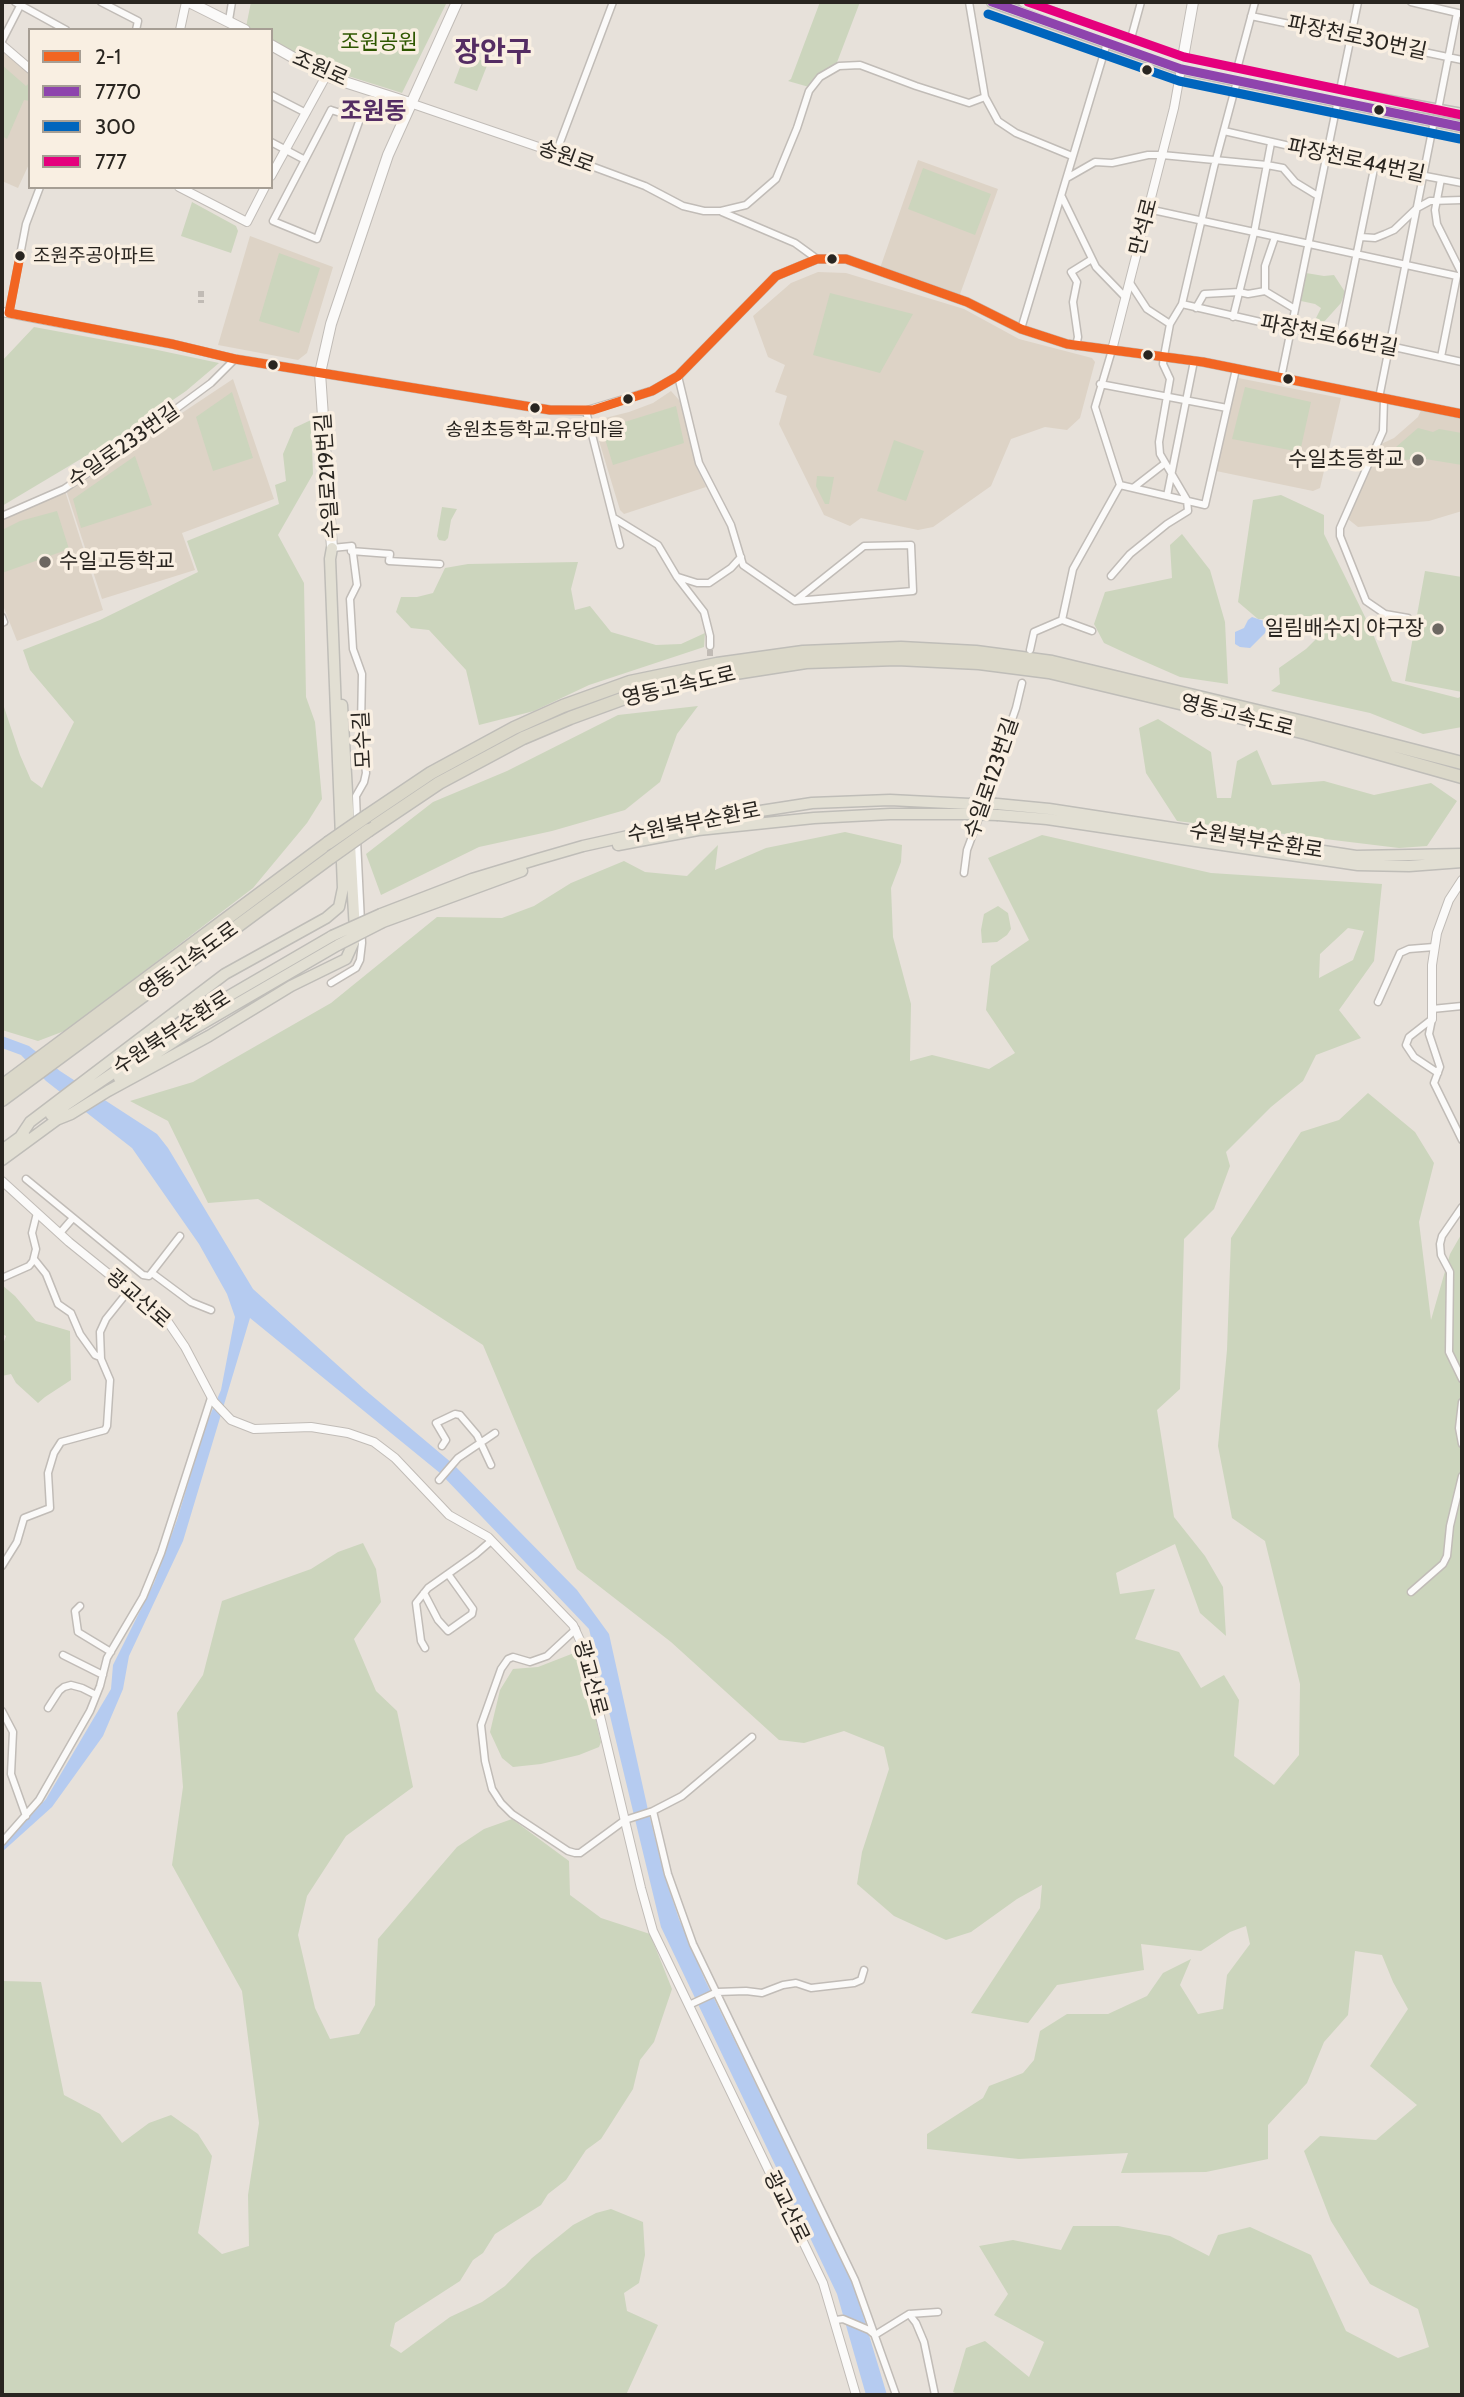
<!DOCTYPE html>
<html>
<head>
<meta charset="utf-8">
<style>
  body { margin:0 }
  #map { position:relative; width:1464px; height:2397px; overflow:hidden; background:#e7e1da; font-family:Cabin,sans-serif }
  canvas { display:block }
  .frame { position:absolute; inset:0; border:4px solid #292520; pointer-events:none }
  .legend { position:absolute; left:28px; top:28px; width:245px; height:161px; box-sizing:border-box; background:#f9efe2; border:2px solid #a69e94; margin:0; padding:9px 12px; list-style:none; font-size:21px; color:#292520 }
  .legend li { display:flex; align-items:center; gap:14px; height:35px }
  .legend b { width:35px; border:2px solid #a69e94 }
</style>
</head>
<body>
<div id="map">
<canvas width="1464" height="2397"></canvas>
<div class="frame"></div>
<ul class="legend">
<li><b style="height:9px;background:#f26522"></b>2-1</li>
<li><b style="height:9px;background:#8e44ad"></b>7770</li>
<li><b style="height:9px;background:#0065bd"></b>300</li>
<li><b style="height:9px;background:#e5007d"></b>777</li>
</ul>
</div>
<script>
const ctx = document.querySelector('canvas').getContext('2d');
ctx.lineJoin = 'round';
function paint(path, color) {
  ctx.fillStyle = color;
  ctx.fill(path, 'evenodd');
}
function poly(rows) {
  const path = new Path2D();
  for (const r of rows) {
    path.moveTo(r[0], r[1]);
    for (let i = 2; i < r.length; i += 2) path.lineTo(r[i], r[i + 1]);
  }
  return path;
}
function strokePath(path, color, width, dash) {
  ctx.strokeStyle = color;
  ctx.lineWidth = width;
  ctx.lineCap = dash ? 'butt' : 'round';
  ctx.setLineDash(dash || []);
  ctx.stroke(path);
}
function write(font, color, halo, rows, align = 'center') {
  ctx.font = font + ' Cabin,"Noto Sans KR",sans-serif';
  ctx.lineWidth = 7;
  ctx.setLineDash([]);
  ctx.textBaseline = 'middle';
  ctx.strokeStyle = halo;
  ctx.fillStyle = color;
  for (const [text, x, y, turn = 0] of rows) {
    ctx.save();
    ctx.translate(x, y);
    ctx.rotate((+turn || 0) * Math.PI / 180);
    ctx.textAlign = isNaN(turn) ? turn : align;
    if (halo) ctx.strokeText(text, 0, 0);
    ctx.fillText(text, 0, 0);
    ctx.restore();
  }
}
paint(poly([
  [2,50,30,73,30,162,18,188,2,181],
  [918,160,998,189,959,297,879,271],
  [250,236,333,267,307,353,298,360,218,345],
  [818,272,846,273,964,309,1019,339,1092,358,1095,362,1080,418,1067,430,1045,427,1011,439,991,486,933,527,918,530,861,518,850,526,824,515,779,424,787,396,775,392,785,365,768,357,753,316,791,283],
  [1238,378,1341,398,1320,488,1313,491,1216,471],
  [233,379,274,499,182,533,195,570,102,599,66,490],
  [671,391,680,401,696,466,706,487,624,514,620,510,593,421,629,412,653,403],
  [1423,406,1462,417,1462,511,1429,521,1358,527,1348,519,1379,445,1394,438,1418,417],
  [65,491,103,610,17,641,2,603,2,521]
]), '#ddd3c6');
paint(poly([
  [251,2,447,2,402,93,329,70,271,40,271,30,252,30,246,27],
  [820,2,860,2,836,65,819,73,809,87,788,81,791,79],
  [465,54,488,63,477,91,454,83],
  [2,65,26,86,30,82,30,101,24,100,7,139,2,136],
  [923,168,991,194,975,235,908,209],
  [192,202,236,226,238,231,231,253,181,236],
  [279,253,320,268,299,333,259,321],
  [1306,273,1324,276,1334,275,1345,292,1341,303,1323,323,1316,318,1321,308,1315,304,1301,301],
  [830,293,913,314,880,373,813,355],
  [34,327,148,348,219,363,186,391,126,432,2,506,2,361],
  [1245,387,1311,402,1300,452,1232,439],
  [232,392,253,458,213,471,196,417],
  [676,406,684,443,613,465,602,429],
  [311,420,313,474,278,535,304,583,306,697,315,722,322,799,307,823,253,888,67,1030,38,1041,2,1030,2,701,20,755,31,780,42,788,74,722,30,670,23,650,100,620,198,572,187,541,279,504,275,485,286,481,283,454,294,428],
  [1418,428,1433,432,1439,429,1462,433,1462,465,1419,458,1406,460,1394,453,1396,447],
  [894,440,924,451,906,501,877,491],
  [135,456,152,505,81,528,73,499],
  [817,476,834,477,829,504,825,504,816,486],
  [1281,495,1324,515,1324,534,1371,629,1392,681,1458,698,1462,696,1462,727,1423,734,1370,713,1271,691,1280,684,1279,668,1306,649,1320,635,1300,620,1258,619,1238,602,1253,500],
  [442,507,457,509,451,520,448,538,445,541,439,540,437,536],
  [57,511,69,549,2,573,2,530,20,521],
  [1182,534,1210,570,1225,622,1228,684,1180,677,1132,656,1104,643,1094,624,1105,592,1172,578,1170,545],
  [578,562,571,589,575,610,590,606,611,632,656,645,681,644,705,633,704,647,589,685,534,711,479,725,466,670,429,630,411,628,396,612,401,597,417,597,433,593,445,568,468,564],
  [1425,571,1462,577,1462,692,1405,681],
  [698,706,677,734,660,782,625,810,552,831,479,847,381,895,366,854,433,802,507,771,618,715],
  [1158,719,1211,752,1217,798,1231,798,1237,761,1257,750,1272,785,1324,781,1374,795,1431,783,1457,801,1427,846,1399,848,1177,821,1146,773,1139,728],
  [845,832,902,845,901,862,891,888,893,937,911,1004,910,1061,932,1055,989,1069,1015,1053,986,1010,991,966,1029,940,988,858,1042,835,1211,873,1382,884,1374,961,1339,1010,1361,1038,1316,1055,1303,1081,1271,1107,1226,1152,1230,1166,1214,1209,1184,1239,1180,1389,1157,1410,1174,1517,1205,1556,1223,1587,1226,1636,1200,1613,1175,1544,1116,1573,1120,1594,1155,1589,1135,1639,1179,1652,1201,1688,1224,1675,1239,1700,1234,1756,1274,1785,1299,1755,1300,1684,1265,1541,1232,1518,1218,1446,1227,1350,1231,1238,1301,1132,1339,1120,1368,1093,1415,1132,1434,1163,1419,1222,1431,1320,1450,1254,1462,1233,1462,2395,960,2395,953,2392,966,2348,985,2341,1029,2377,1044,2342,994,2315,1008,2294,979,2246,1013,2240,1061,2250,1073,2226,1118,2226,1170,2236,1209,2256,1218,2235,1250,2227,1311,2255,1346,2331,1398,2358,1429,2347,1418,2309,1370,2284,1331,2221,1304,2151,1320,2136,1376,2140,1417,2105,1370,2066,1408,2009,1393,1982,1382,1955,1355,1951,1348,2015,1324,2042,1307,2083,1268,2125,1268,2159,1206,2172,1121,2173,1128,2153,1019,2159,927,2149,927,2134,983,2098,989,2086,1023,2073,1034,2060,1040,2031,1067,2014,1108,2014,1147,1996,1163,1973,1191,1959,1180,1985,1198,2014,1223,2009,1227,1975,1250,1944,1246,1926,1230,1932,1201,1951,1141,1944,1144,1970,1057,1985,1028,2023,971,2013,1040,1908,1042,1885,1017,1899,971,1932,946,1940,894,1916,857,1884,862,1852,889,1769,884,1747,844,1731,804,1743,779,1740,671,1642,577,1569,483,1345,258,1199,208,1203,168,1121,130,1101,193,1082,331,1003,437,917,502,918,534,906,571,883,624,861,645,872,687,876,718,845,715,870,766,848],
  [1348,928,1364,931,1353,960,1319,978,1320,954],
  [998,906,1008,913,1011,929,1007,935,997,942,982,943,981,930,984,914],
  [2,1285,15,1296,36,1321,70,1331,71,1380,45,1397,38,1403,16,1383,11,1374,2,1376,2,1347,6,1336,2,1334],
  [363,1543,376,1569,381,1602,354,1639,376,1691,397,1711,413,1787,346,1836,307,1896,298,1935,315,2008,330,2039,359,2034,375,2005,378,1939,457,1847,484,1829,512,1819,569,1861,570,1895,601,1918,650,1934,672,1989,654,2042,640,2060,633,2089,601,2139,586,2150,566,2180,548,2194,541,2205,495,2234,483,2253,473,2260,460,2281,395,2323,390,2346,401,2353,450,2317,482,2302,505,2286,532,2258,573,2225,596,2213,611,2209,643,2222,645,2255,639,2283,624,2293,627,2311,658,2325,626,2395,2,2395,2,1981,41,1982,64,2095,100,2114,122,2143,149,2123,171,2115,198,2134,212,2156,198,2233,222,2254,249,2246,248,2195,259,2123,242,1991,172,1865,183,1787,177,1713,203,1675,222,1601,311,1569,338,1552],
  [574,1653,581,1656,601,1742,599,1747,579,1755,541,1764,513,1767,502,1758,490,1732,500,1690,513,1669,538,1667]
]), '#ccd5bd');
paint(poly([
  [1252,617,1264,621,1268,626,1265,633,1250,648,1240,647,1235,644,1235,632,1244,628,1248,620],
  [2,1036,29,1046,60,1071,157,1134,168,1148,253,1289,364,1389,453,1464,577,1590,609,1634,648,1810,664,1874,679,1919,705,1980,854,2285,887,2395,866,2395,837,2294,661,1927,589,1629,440,1473,250,1318,183,1541,129,1656,123,1689,103,1736,52,1807,2,1852,2,1847,46,1799,111,1689,113,1665,154,1583,177,1520,205,1427,221,1390,235,1317,227,1294,199,1244,132,1148,46,1081,21,1055,2,1048]
]), '#b5cbf0');
strokePath(poly([
  [201,291,201,303],
  [710,665,710,646]
]), '#c1bbb5', 6, [6, 3]);
const minor = poly([
  [15,2,66,30],
  [101,2,138,21,136,30],
  [613,2,556,153,645,186,683,206,704,211,721,211,746,205,776,179,797,128,809,91,820,77,839,66,860,65,916,86,969,103,985,97],
  [969,2,985,97,998,121,1016,133,1072,156],
  [1411,2,1462,14],
  [1251,16,1462,60],
  [229,20,232,2],
  [2,41,22,2],
  [1130,42,1141,2],
  [1236,73,1255,2],
  [271,95,306,113],
  [331,110,360,119,317,239,273,221,331,110],
  [1438,110,1457,13],
  [1224,131,1399,171,1462,183],
  [271,142,305,160],
  [1067,178,1095,162,1112,163,1148,155,1162,155,1267,165,1283,168,1295,182,1318,196],
  [1441,179,1435,210,1437,224,1462,274],
  [1062,197,1096,267,1126,298],
  [1148,209,1457,276,1441,357],
  [722,212,795,243,817,259],
  [1361,237,1375,238,1385,234,1394,230,1417,208,1430,201,1462,200],
  [1130,283,1147,309,1170,324],
  [1265,291,1265,266,1275,237],
  [1182,304,1291,329,1340,335,1462,362],
  [1196,308,1204,294,1239,292,1248,294,1265,291,1295,309],
  [9,313,26,224,40,187],
  [1233,317,1254,233,1271,143],
  [1021,329,1107,43],
  [1340,335,1375,164],
  [1076,346,1078,337,1073,302,1077,282,1071,272,1092,259],
  [678,376,699,463,731,525,743,565,795,601,913,591,911,545,864,546,795,601],
  [1281,378,1358,2],
  [1100,384,1227,408],
  [1379,398,1434,121],
  [1384,399,1383,431,1340,528,1340,536,1366,601,1385,614,1408,618],
  [586,411,620,545],
  [1120,485,1205,505,1236,369],
  [1133,488,1164,464],
  [1167,496,1194,361],
  [2,516,64,489,107,460,211,383,235,359],
  [614,518,658,545,677,577,704,612,710,636,710,646],
  [332,548,352,546,357,585,350,599,353,649,362,674,361,726,366,773,364,782,356,796,357,822],
  [351,551,390,554,389,561,440,564],
  [1111,576,1130,554,1167,524,1188,511,1187,500,1160,454,1159,442,1170,379,1163,364,1164,356,1170,324,1182,304,1214,167,1237,81],
  [678,577,697,583,709,583,731,568,741,557],
  [2,617,4,622,2,623],
  [1062,620,1092,631],
  [1030,650,1034,632,1062,620,1073,569,1120,485,1095,407,1112,350],
  [983,804,1016,708,1022,683],
  [964,873,967,850,980,815],
  [331,983,356,968,360,960,362,943,357,840],
  [1378,1002,1400,953,1409,949,1434,947],
  [1432,1009,1462,1006],
  [1432,1019,1429,1034,1440,1067,1434,1083,1462,1140],
  [1432,1019,1409,1037,1406,1045,1414,1057,1438,1073],
  [26,1179,143,1275,149,1276,180,1236],
  [1462,1207,1442,1236,1440,1244,1441,1255,1450,1272,1449,1352,1462,1379],
  [60,1233,73,1218],
  [34,1259,46,1274,58,1304,71,1313,80,1334,95,1355,100,1357],
  [152,1273,191,1302,211,1310],
  [2,1278,29,1266,33,1261,36,1249,32,1233,37,1213],
  [1462,1402,1459,1428,1462,1444],
  [442,1446,446,1440,436,1423,455,1414,460,1415,477,1435,491,1465],
  [439,1480,458,1458,495,1433],
  [2,1566,17,1542,24,1518,50,1508,48,1473,54,1453,61,1442,105,1430,107,1426,110,1380,101,1359,100,1332,106,1319,130,1289],
  [1411,1592,1443,1564,1447,1556,1450,1526,1462,1476],
  [424,1593,438,1620,448,1631,472,1614,473,1609,448,1574],
  [80,1606,75,1611,78,1632,111,1652],
  [576,1629,547,1656,530,1662,513,1657,508,1659,501,1669,481,1725,485,1761,492,1789,501,1803,512,1814,568,1851,575,1853,580,1853,625,1820,653,1811,668,1874,693,1944,855,2280,896,2395],
  [425,1648,421,1641,416,1603,428,1588,476,1554,491,1541],
  [63,1655,103,1675],
  [48,1708,59,1691,64,1687,71,1685,82,1688,96,1695],
  [2,1711,13,1732,11,1774,26,1816],
  [653,1811,682,1796,752,1737],
  [2,1842,39,1800,90,1711,100,1686,107,1658,143,1597,161,1553,211,1398],
  [689,2005,717,1992,746,1991,762,1993,783,1985,796,1983,811,1988,854,1983,861,1980,864,1970],
  [909,2314,916,2323,924,2342,935,2395],
  [836,2320,843,2319,869,2330,875,2335,909,2314,938,2312]
]);
const tertiary = poly([
  [180,30,186,2],
  [2,45,30,69],
  [410,103,556,153],
  [271,176,326,76],
  [179,187,247,222,265,187],
  [2,312,172,344,235,359,550,410,586,411,652,391,678,376,776,276,817,259,846,259,967,302,1021,329,1067,344,1203,362,1462,414],
  [1112,350,1174,108,1181,69],
  [1432,1019,1432,965,1437,933,1449,900,1462,880],
  [2,1181,69,1242,168,1322,185,1347,214,1402,231,1420,254,1429,311,1427,348,1433,374,1442,395,1458,449,1515,488,1537,573,1625,584,1649,641,1888,653,1931,823,2283,856,2395]
]);
const secondary = poly([
  [189,2,245,30],
  [271,45,326,76,410,103],
  [1181,69,1193,2],
  [332,548,320,373,331,324,388,155,457,2]
]);
const primary = poly([
  [992,2,1181,69,1462,127],
  [1024,2,1182,61,1236,73,1462,114]
]);
const trunk = poly([
  [997,804,1049,809,1356,856,1462,854],
  [998,815,1047,819,1358,865,1409,866,1462,862],
  [618,845,698,830,814,818,890,814,967,814],
  [381,914,472,879,538,859,583,846,696,821,812,803,890,800,969,804],
  [383,922,522,871],
  [119,1078,190,1031,338,945],
  [51,1115,215,1004,332,936],
  [56,1120,71,1114,108,1091,209,1036,291,986,346,959,355,939,355,931,342,705],
  [20,1137,30,1122,225,974,326,918,339,907,343,888,330,559,332,548],
  [2,1150,24,1134],
  [2,1160,62,1116]
]);
const motorway = poly([
  [367,816,431,773,514,728,563,706,630,682,717,664,803,652,901,648,976,652,1052,662,1307,723,1462,763],
  [369,830,439,783,523,738,570,718,633,695,716,676,806,662,897,659,979,663,1049,672,1306,733,1462,777],
  [2,1086,328,843],
  [2,1100,331,857]
]);
strokePath(minor, '#c1bcb7', 9);
strokePath(tertiary, '#c1bcb7', 10);
strokePath(secondary, '#c1bcb7', 12);
strokePath(primary, '#bfbdb8', 13);
strokePath(trunk, '#bfbdb8', 13);
strokePath(motorway, '#bfbdb8', 15);
strokePath(minor, '#fbfaf9', 6);
strokePath(tertiary, '#fbfaf9', 8);
strokePath(secondary, '#fbfaf9', 10);
strokePath(primary, '#e8e6dd', 10);
strokePath(trunk, '#e2dfd3', 10);
strokePath(motorway, '#dbd8c9', 12);
const trunkBridge = poly([
  [969,804,997,804],
  [967,814,998,815],
  [332,936,381,914],
  [338,945,383,922]
]);
const motorwayBridge = poly([
  [328,843,367,816],
  [331,857,369,830]
]);
strokePath(trunkBridge, '#bfbdb8', 13, []);
strokePath(motorwayBridge, '#bfbdb8', 15, []);
strokePath(trunkBridge, '#e2dfd3', 10);
strokePath(motorwayBridge, '#dbd8c9', 12);
strokePath(poly([
  [20,256,9,313,172,344,235,359,550,410,593,410,652,391,678,376,776,276,817,259,846,259,967,302,1021,329,1067,344,1203,362,1462,414]
]), '#f26522', 9);
strokePath(poly([
  [992,2,1181,69,1462,127]
]), '#8e44ad', 9);
strokePath(poly([
  [988,14,1179,81,1460,139]
]), '#0065bd', 9);
strokePath(poly([
  [1028,2,1184,57,1462,115]
]), '#e5007d', 9);
for (const [x, y, r, color] of [
  [1147,70,6,"#292520"],
  [1379,110,6,"#292520"],
  [20,256,6,"#292520"],
  [832,259,6,"#292520"],
  [1148,355,6,"#292520"],
  [273,365,6,"#292520"],
  [1288,379,6,"#292520"],
  [628,399,6,"#292520"],
  [535,408,6,"#292520"],
  [1418,460,7,"#6c6761"],
  [45,562,7,"#6c6761"],
  [1438,629,7,"#6c6761"]
]) {
  const dot = new Path2D();
  dot.arc(x, y, r, 0, 2 * Math.PI);
  ctx.fillStyle = color;
  ctx.fill(dot);
  strokePath(dot, '#f9efe2', 2.5);
}
write('19px', '#292520', '#f9efe2', [
  ["조원주공아파트",33,256],
  ["송원초등학교.유당마을",535,430,"center"]
], 'left');
write('21px', '#292520', '#f9efe2', [
  ["파장천로30번길",1357,38,12],
  ["조원로",320,69,24],
  ["송원로",566,157,20],
  ["파장천로44번길",1356,161,12],
  ["만석로",1144,227,-76],
  ["파장천로66번길",1329,336,11],
  ["수일로233번길",124,446,-35],
  ["수일로219번길",328,476,-94],
  ["영동고속도로",679,687,-13],
  ["영동고속도로",1237,716,14],
  ["모수길",363,740,-93],
  ["수일로123번길",992,778,-71],
  ["수원북부순환로",694,823,-11],
  ["수원북부순환로",1256,841,9],
  ["영동고속도로",189,961,-36],
  ["수원북부순환로",172,1033,-33],
  ["광교산로",138,1299,41],
  ["광교산로",590,1678,75],
  ["광교산로",786,2207,64]
]);
write('21px', '#2e5700', '#f9efe2', [
  ["조원공원",379,43]
]);
write('21px', '#292520', '#f9efe2', [
  ["수일초등학교",1404,460],
  ["수일고등학교",59,562,"left"],
  ["일림배수지 야구장",1424,629]
], 'right');
write('bold 24px', '#542c63', '#f9efe2', [
  ["조원동",373,112]
]);
write('bold 28px', '#542c63', '#f9efe2', [
  ["장안구",493,53]
]);
</script>
</body>
</html>
